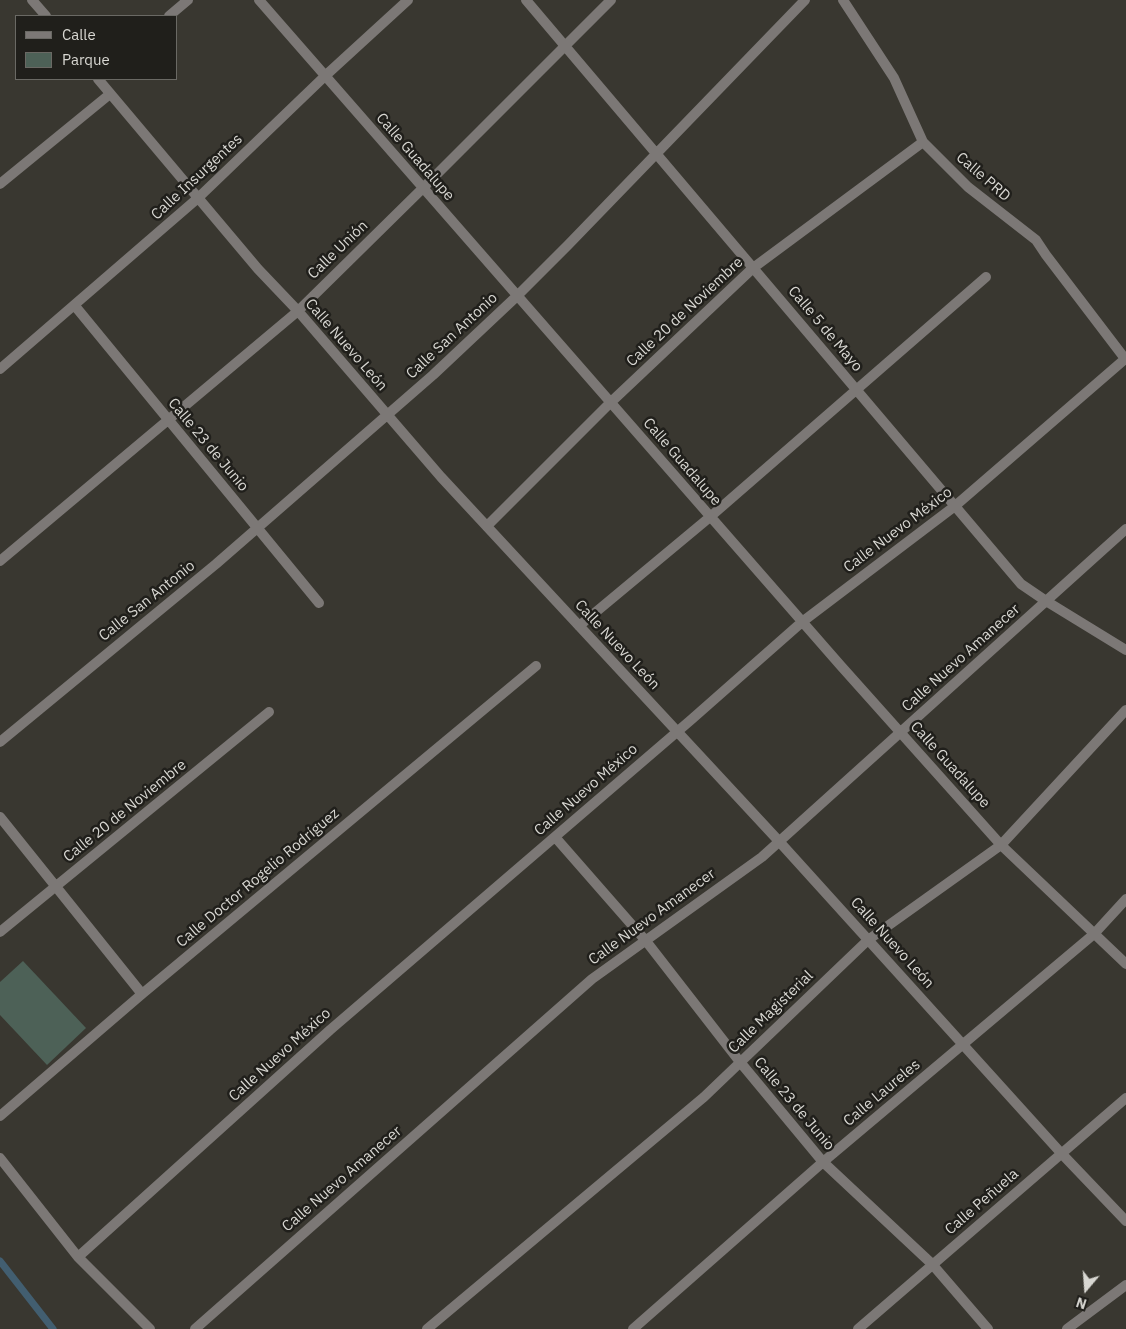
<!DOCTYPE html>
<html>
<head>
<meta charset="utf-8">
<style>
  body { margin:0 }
  #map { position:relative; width:1126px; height:1329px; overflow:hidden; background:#393730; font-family:"IBM Plex Sans",sans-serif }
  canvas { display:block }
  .legend { position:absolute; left:15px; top:15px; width:162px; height:65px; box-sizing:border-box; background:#201f1b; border:1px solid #6a6964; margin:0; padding:6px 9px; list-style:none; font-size:15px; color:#d8d7d2 }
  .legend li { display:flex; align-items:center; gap:10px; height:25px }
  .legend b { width:25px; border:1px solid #6a6964 }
  .north { position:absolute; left:1061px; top:1264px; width:50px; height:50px; -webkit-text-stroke:4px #201f1b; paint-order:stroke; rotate:198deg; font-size:14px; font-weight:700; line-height:20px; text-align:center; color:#d8d7d2 }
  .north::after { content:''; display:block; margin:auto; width:18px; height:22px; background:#d8d7d2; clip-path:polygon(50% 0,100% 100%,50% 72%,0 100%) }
</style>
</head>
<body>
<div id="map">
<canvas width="1126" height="1329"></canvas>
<ul class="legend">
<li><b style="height:6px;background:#7c7876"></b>Calle</li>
<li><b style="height:14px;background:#4d6157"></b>Parque</li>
</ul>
<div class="north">N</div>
</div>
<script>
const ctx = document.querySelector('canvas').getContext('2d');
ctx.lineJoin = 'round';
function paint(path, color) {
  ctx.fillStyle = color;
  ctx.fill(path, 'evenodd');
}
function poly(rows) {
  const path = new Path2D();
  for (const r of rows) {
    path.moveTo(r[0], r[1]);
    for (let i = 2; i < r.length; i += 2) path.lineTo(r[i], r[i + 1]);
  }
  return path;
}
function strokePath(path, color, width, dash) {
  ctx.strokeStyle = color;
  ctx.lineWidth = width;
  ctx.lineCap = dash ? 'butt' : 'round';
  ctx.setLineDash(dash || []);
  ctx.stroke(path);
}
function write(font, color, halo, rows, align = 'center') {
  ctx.font = font + ' "IBM Plex Sans",sans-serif';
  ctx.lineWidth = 5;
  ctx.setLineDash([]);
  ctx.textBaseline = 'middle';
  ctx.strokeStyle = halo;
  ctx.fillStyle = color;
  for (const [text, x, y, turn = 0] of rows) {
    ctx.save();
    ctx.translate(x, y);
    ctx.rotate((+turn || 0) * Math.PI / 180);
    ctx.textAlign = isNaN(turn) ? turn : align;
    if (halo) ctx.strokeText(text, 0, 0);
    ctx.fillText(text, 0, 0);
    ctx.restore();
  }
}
paint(poly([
  [23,961,86,1028,47,1065,0,1015,0,982]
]), '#4d6157');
strokePath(poly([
  [0,1261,53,1329]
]), '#425e70', 7);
strokePath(poly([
  [32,0,46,16],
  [259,0,841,666,1001,845,1126,964],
  [526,0,1021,584,1046,601,1126,650],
  [843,0,894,78,923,142,968,187,1036,240,1046,255,1126,360],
  [169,16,188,0],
  [98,79,258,269,298,311,441,477,776,838,1061,1153,1126,1221],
  [0,184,110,94],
  [75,306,319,603],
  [0,369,198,198,325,76,408,0],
  [487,526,610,403,753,268,923,142],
  [0,561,298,311,423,188,611,0],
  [579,626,710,517,986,277],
  [0,742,216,564,433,375,517,296,568,245,805,0],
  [0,817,142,994],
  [555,837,646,941,740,1062,823,1162,932,1264,988,1329],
  [0,932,269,712],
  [0,1116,142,994,536,666],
  [0,1158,78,1257,150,1329],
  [78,1257,330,1030,692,719,802,622,955,506,1125,359],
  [195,1329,592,979,762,857,1126,529],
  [427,1329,704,1097,868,940,1001,845,1126,710],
  [633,1329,823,1162,1094,934,1126,899],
  [858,1329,1126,1098],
  [1067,1329,1126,1285]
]), '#7c7876', 10);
write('15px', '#d8d7d2', '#201f1b', [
  ["Calle Guadalupe",415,157,49],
  ["Calle Insurgentes",197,177,-43],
  ["Calle PRD",983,177,41],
  ["Calle Unión",338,250,-44],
  ["Calle 20 de Noviembre",685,312,-43],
  ["Calle 5 de Mayo",825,329,50],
  ["Calle San Antonio",452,336,-43],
  ["Calle Nuevo León",346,345,49],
  ["Calle 23 de Junio",208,445,50],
  ["Calle Guadalupe",682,462,49],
  ["Calle Nuevo México",898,530,-37],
  ["Calle San Antonio",147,601,-39],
  ["Calle Nuevo León",617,645,47],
  ["Calle Nuevo Amanecer",961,658,-42],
  ["Calle Guadalupe",950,765,48],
  ["Calle Nuevo México",586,790,-41],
  ["Calle 20 de Noviembre",125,811,-39],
  ["Calle Doctor Rogelio Rodríguez",258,878,-40],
  ["Calle Nuevo Amanecer",652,917,-36],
  ["Calle Nuevo León",892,943,48],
  ["Calle Magisterial",771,1012,-44],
  ["Calle Nuevo México",280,1055,-42],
  ["Calle Laureles",882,1093,-40],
  ["Calle 23 de Junio",794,1104,50],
  ["Calle Nuevo Amanecer",342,1179,-41],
  ["Calle Peñuela",982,1202,-41]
]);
</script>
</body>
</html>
